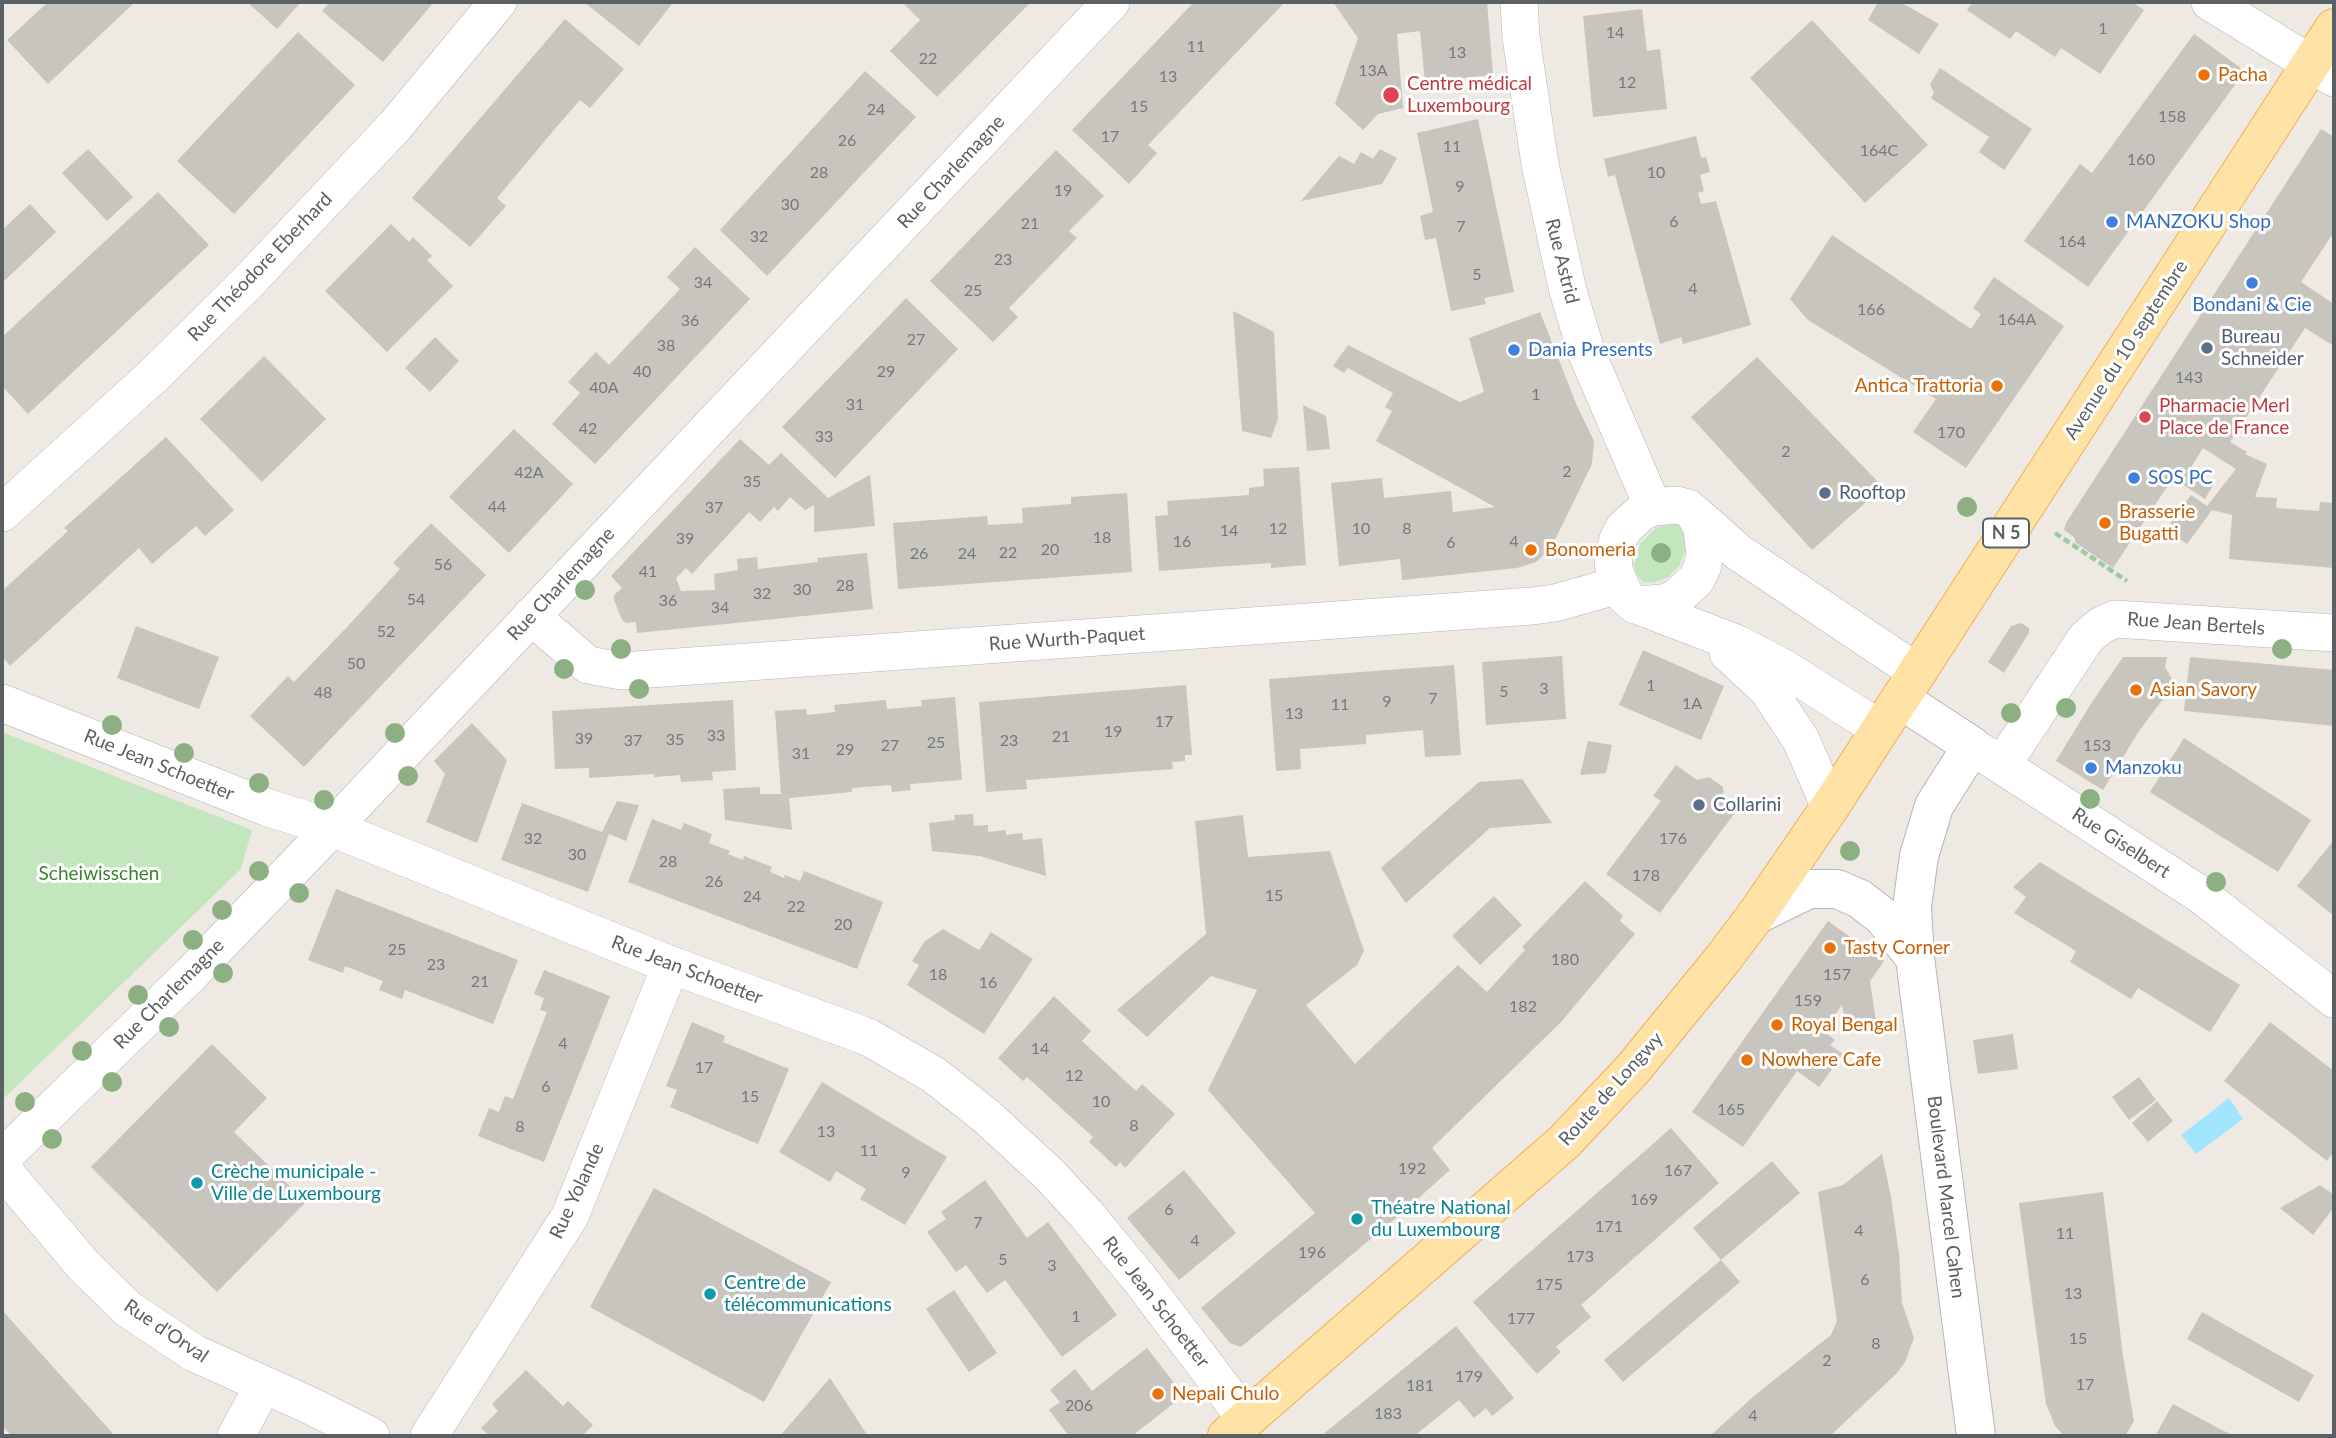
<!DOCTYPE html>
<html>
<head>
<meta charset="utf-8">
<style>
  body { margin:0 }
  #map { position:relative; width:2336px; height:1438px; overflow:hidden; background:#eee9e2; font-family:Lato,sans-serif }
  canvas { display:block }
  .frame { position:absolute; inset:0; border:4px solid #5a6063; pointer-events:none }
</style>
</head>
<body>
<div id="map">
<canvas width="2336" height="1438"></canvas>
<div class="frame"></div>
</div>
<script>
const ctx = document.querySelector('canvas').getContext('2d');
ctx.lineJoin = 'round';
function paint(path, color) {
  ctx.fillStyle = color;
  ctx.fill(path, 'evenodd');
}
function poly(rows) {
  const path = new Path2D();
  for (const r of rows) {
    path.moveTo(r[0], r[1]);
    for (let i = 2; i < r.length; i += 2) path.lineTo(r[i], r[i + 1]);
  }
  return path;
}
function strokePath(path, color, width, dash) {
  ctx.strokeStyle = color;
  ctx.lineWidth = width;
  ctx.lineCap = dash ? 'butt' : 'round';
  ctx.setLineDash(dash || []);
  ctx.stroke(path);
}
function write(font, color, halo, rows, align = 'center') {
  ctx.font = font + ' Lato,sans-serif';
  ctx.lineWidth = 6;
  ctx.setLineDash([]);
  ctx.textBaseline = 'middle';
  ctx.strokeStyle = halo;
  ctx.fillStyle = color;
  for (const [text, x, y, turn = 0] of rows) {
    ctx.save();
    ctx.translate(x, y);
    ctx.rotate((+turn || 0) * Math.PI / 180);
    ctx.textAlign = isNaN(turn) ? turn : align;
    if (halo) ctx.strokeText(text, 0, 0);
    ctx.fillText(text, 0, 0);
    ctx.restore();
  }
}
paint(poly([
  [1673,522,1681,525,1684,530,1686,548,1680,565,1669,577,1652,583,1643,582,1636,574,1634,564,1640,544,1656,528],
  [2,732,252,830,241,869,2,1100]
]), '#c4e6be');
paint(poly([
  [2229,1098,2243,1119,2196,1154,2181,1135]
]), '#a1e5ff');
paint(poly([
  [48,2,135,2,48,84,7,40],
  [247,2,301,2,277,29],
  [330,2,434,2,383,62,322,11],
  [584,2,670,2,672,4,639,46],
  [906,2,1031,2,937,97,890,51,920,20,904,4],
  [1194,2,1285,2,1148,145,1157,153,1129,184,1072,130],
  [1333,2,1487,2,1493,75,1425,82,1420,31,1397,34,1403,108,1378,114,1363,130,1335,104,1358,38],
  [1878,2,1900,2,1939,24,1919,54,1868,20],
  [1973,2,2132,2,2144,10,2100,74,2061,48,2055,57,2016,31,2010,39,1967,10],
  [1642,9,1647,51,1660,49,1667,109,1593,117,1583,16],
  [565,19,624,69,590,108,580,100,554,130,497,198,506,206,470,247,412,198],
  [1812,20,1928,145,1865,203,1750,78],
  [298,32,355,85,234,214,177,161],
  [2194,34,2245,71,2088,287,2024,241,2080,164,2092,173],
  [1940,68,2032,129,2004,170,1979,152,1989,137,1931,98,1934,93,1930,84],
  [865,71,916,117,767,276,720,230],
  [1478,119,1514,292,1484,298,1486,304,1451,311,1436,238,1425,240,1420,216,1433,212,1417,133],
  [2321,129,2334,137,2334,232,2301,282,2334,304,2334,346,2305,328,2230,442,2247,452,2245,454,2267,464,2255,497,2277,498,2276,508,2319,511,2320,502,2334,503,2334,568,2229,559,2232,515,2212,510,2187,544,2166,529,2191,495,2207,506,2236,469,2203,448,2190,469,2214,484,2205,499,2173,478,2113,568,2076,543,2074,537,2064,530,2066,523],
  [1696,136,1701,158,1706,157,1710,172,1700,175,1704,191,1698,193,1701,204,1716,201,1751,325,1683,344,1681,337,1660,344,1615,175,1608,177,1604,159],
  [88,149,133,197,107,221,62,173],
  [1380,149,1397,158,1382,184,1301,201,1339,156,1354,164,1361,152,1373,159],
  [1056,150,1104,196,1069,231,1077,238,1009,308,1018,317,993,342,930,281],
  [158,192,209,245,28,414,2,386,2,337],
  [30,204,56,232,2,283,2,230],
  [391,224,409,242,413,237,432,256,427,260,453,286,387,352,325,291],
  [1832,235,1971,329,1981,314,1973,308,1994,277,2064,326,1966,468,1913,432,1936,399,1808,320,1790,299],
  [695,247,750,299,595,464,552,424,580,393,568,382,596,352,609,365,680,289,667,277],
  [906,298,958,349,835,478,782,427],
  [1233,311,1274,332,1278,419,1271,438,1242,431],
  [1540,312,1577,406,1594,441,1592,464,1551,548,1536,562,1517,568,1402,580,1400,559,1339,566,1331,483,1382,478,1384,498,1451,491,1453,512,1495,507,1376,441,1392,411,1385,407,1393,393,1348,368,1344,373,1333,366,1348,345,1460,402,1484,392,1469,338],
  [435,337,459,361,430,392,405,368],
  [264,356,326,419,262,482,200,419],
  [1757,357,1883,487,1812,550,1691,417],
  [1303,405,1326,416,1330,449,1307,451],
  [514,429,573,484,509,553,449,497],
  [166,437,234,510,205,536,196,526,152,564,139,548,10,666,2,656,2,591,68,531,64,528],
  [740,439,769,465,781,453,828,498,870,475,875,526,814,532,814,505,805,510,790,497,778,511,774,507,760,522,749,512,692,574,686,568,676,578,681,591,715,590,714,574,738,570,737,559,757,557,758,569,818,562,817,558,867,553,873,609,637,633,636,622,626,623,622,620,614,600,614,595,622,588,611,576],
  [1299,467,1306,565,1271,568,1271,563,1159,571,1155,516,1168,515,1167,501,1249,495,1249,488,1264,486,1263,469],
  [1127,493,1132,572,898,589,893,523,987,516,988,525,1023,523,1022,508,1071,504,1071,497],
  [431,523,486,575,304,767,250,716,288,676,294,682,348,626,400,569,393,563],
  [2021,623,2029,628,2029,633,2004,673,1988,662,2011,626],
  [136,626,219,657,199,709,117,678],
  [1643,650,1724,686,1701,740,1619,705],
  [1562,656,1566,719,1486,725,1482,662],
  [2123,657,2167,657,2165,667,2171,677,2172,687,2139,731,2103,790,2056,761,2092,702],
  [2190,657,2334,670,2334,726,2184,711],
  [1454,665,1461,755,1425,757,1423,730,1366,735,1366,744,1300,749,1301,769,1276,771,1269,679],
  [1186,685,1192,755,1185,755,1185,761,1172,762,1173,769,1026,780,1027,789,986,792,979,702],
  [955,697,962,780,910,784,911,790,892,792,891,785,852,788,852,792,789,798,792,830,725,820,723,789,760,787,760,794,781,794,775,711,806,709,807,715,835,712,834,705,886,700,887,709,922,706,921,700],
  [733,700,736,770,712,772,713,780,681,782,680,775,654,777,654,774,589,778,589,768,555,769,552,711],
  [472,723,507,760,477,843,426,822,445,774,434,761],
  [2184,738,2311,820,2278,872,2150,792],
  [1588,741,1612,745,1606,773,1580,775],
  [1676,765,1697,780,1709,777,1723,787,1724,800,1737,810,1660,913,1606,874,1661,801,1653,796],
  [1522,779,1552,823,1490,828,1406,903,1381,868,1479,782],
  [617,801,639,805,626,841,609,834,588,892,501,860,522,803,602,832],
  [973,814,974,826,988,825,988,832,1006,830,1006,835,1022,833,1023,840,1042,838,1046,876,980,856,932,851,929,823,955,820,954,815],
  [1243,815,1248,857,1330,851,1364,951,1357,965,1306,1005,1355,1064,1458,965,1487,992,1525,950,1522,947,1585,881,1623,916,1620,921,1635,934,1561,1022,1432,1148,1450,1170,1402,1213,1241,1347,1230,1343,1201,1308,1315,1213,1208,1090,1257,990,1211,976,1147,1037,1117,1010,1206,934,1195,821],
  [652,819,681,830,684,823,712,834,709,843,730,851,728,854,743,860,744,856,772,867,770,872,784,878,785,875,800,881,804,871,883,902,857,969,628,882],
  [2334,840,2334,916,2297,886],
  [2040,862,2240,985,2210,1032,2138,988,2131,999,2070,962,2076,951,2014,913,2026,897,2013,887],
  [336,889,518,960,493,1024,405,990,402,999,379,990,383,981,345,966,343,973,308,960],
  [1494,896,1522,925,1480,965,1452,936],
  [1828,921,1884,961,1870,981,1876,1021,1846,1026,1842,1005,1823,1031,1835,1040,1830,1045,1843,1054,1819,1087,1797,1071,1743,1147,1692,1112],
  [943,929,979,950,991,932,1033,959,984,1034,907,985,919,965,912,961,925,941],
  [544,970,610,996,544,1162,478,1136,489,1108,499,1112,505,1096,513,1099,547,1012,540,1010,544,998,534,994],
  [1054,996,1091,1031,1082,1041,1136,1091,1142,1084,1175,1114,1125,1168,1120,1162,1116,1167,1089,1142,1093,1137,1027,1077,1023,1081,998,1058],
  [692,1022,725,1036,723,1042,789,1069,758,1144,670,1107,677,1090,666,1086],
  [2270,1022,2334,1071,2334,1151,2327,1161,2224,1081],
  [2013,1034,2018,1069,1978,1074,1973,1040],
  [212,1044,267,1098,234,1132,306,1202,217,1292,91,1167],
  [2139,1077,2156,1100,2129,1120,2112,1097],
  [822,1082,947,1157,905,1225,860,1199,866,1189,836,1171,830,1182,779,1152],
  [2157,1101,2173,1121,2148,1142,2132,1123],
  [1671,1128,1719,1183,1581,1305,1591,1317,1556,1347,1561,1352,1537,1374,1473,1302],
  [1882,1154,1891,1197,1899,1254,1902,1303,1914,1338,1905,1362,1896,1374,1830,1436,1710,1436,1755,1395,1831,1335,1837,1321,1818,1192,1843,1185],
  [1772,1161,1800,1193,1721,1260,1740,1282,1623,1382,1604,1360,1721,1260,1693,1228],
  [1184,1170,1236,1233,1179,1280,1127,1218],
  [985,1180,1027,1238,1048,1222,1117,1315,1062,1357,1005,1280,987,1293,966,1265,956,1272,927,1232,946,1219,941,1212],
  [2320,1185,2334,1195,2334,1207,2313,1235,2280,1208],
  [654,1188,831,1282,764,1402,590,1307],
  [2103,1192,2123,1356,2134,1421,2125,1436,2064,1436,2055,1426,2046,1404,2019,1203],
  [954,1290,997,1353,969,1372,926,1309],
  [2,1310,63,1378,115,1436,12,1436,5,1429,2,1425],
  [2202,1312,2314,1375,2299,1402,2187,1339],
  [1456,1326,1514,1398,1492,1416,1486,1408,1474,1418,1459,1400,1414,1436,1321,1436],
  [1147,1348,1175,1384,1173,1404,1132,1436,1069,1436,1049,1410,1060,1402,1050,1390,1075,1369,1092,1391],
  [526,1370,563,1406,568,1401,593,1425,582,1436,490,1436,481,1428,498,1411,492,1404],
  [830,1378,868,1436,780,1436],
  [2173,1404,2218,1428,2234,1436,2155,1436]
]), '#c8c4be');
const minor = poly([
  [1519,2,1521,37,1540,164,1568,291,1587,354,1653,507],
  [2210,2,2334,78],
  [1677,505,1688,508,1696,516,1702,529,1705,555,1702,568,1696,580,1676,598,1664,603,1635,605,1625,596,1615,573,1613,562,1618,539,1624,528,1642,512,1653,507,1677,505],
  [2,513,153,376,248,282,395,126,498,2],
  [1694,513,1738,552,1917,672],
  [1639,606,1738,644,1782,667,1880,729],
  [531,616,588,665,622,671,1532,606,1555,603,1619,585],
  [1728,653,1768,690,1801,740,1830,807],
  [2,703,266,807,332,828,671,965,868,1037,934,1075,986,1116,1049,1174,1086,1214,1139,1278,1246,1419],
  [1972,746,2201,895,2334,999],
  [2002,765,2086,638,2100,626,2115,619,2334,633],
  [2,1158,191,974,332,828,1111,2],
  [2,1169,84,1266,128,1309,194,1353,309,1405,371,1436],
  [236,1436,263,1386],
  [429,1436,570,1216,671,965]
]);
const tertiary = poly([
  [1900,699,1972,746,1934,806,1919,856,1912,907,1915,958,1976,1436],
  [1756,915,1809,889,1837,889,1860,899,1883,917,1915,958]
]);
const primary = poly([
  [1227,1436,1564,1142,1632,1070,1722,960,1756,915,1830,807,2334,28]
]);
strokePath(minor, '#b3b6ba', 38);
strokePath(tertiary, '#b3b6ba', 40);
strokePath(primary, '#f3ae56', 40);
strokePath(poly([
  [2055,533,2127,581]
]), '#9acca0', 4.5, [7, 3.5]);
strokePath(minor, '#fff', 37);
strokePath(tertiary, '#fff', 38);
strokePath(primary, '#ffe3a6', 38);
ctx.fillStyle = '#8cb082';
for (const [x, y] of [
  [1967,507],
  [1661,553],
  [585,590],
  [621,649],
  [2282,649],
  [564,669],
  [639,689],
  [2066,708],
  [2011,713],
  [112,725],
  [395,733],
  [184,753],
  [408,776],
  [259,783],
  [2090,799],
  [324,800],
  [1850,851],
  [259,871],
  [2216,882],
  [299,893],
  [222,910],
  [193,940],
  [223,973],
  [138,995],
  [169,1027],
  [82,1051],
  [112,1082],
  [25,1102],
  [52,1139]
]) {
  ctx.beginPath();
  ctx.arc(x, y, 10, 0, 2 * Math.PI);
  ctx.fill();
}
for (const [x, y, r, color] of [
  [2204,75,7,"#e8710a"],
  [1391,95,9,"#e0444e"],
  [2112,222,7,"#3f7fe0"],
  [2252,283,7,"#3f7fe0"],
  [2207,348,7,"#5c6f8a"],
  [1514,350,7,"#3f7fe0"],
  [1997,386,7,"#e8710a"],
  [2145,417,7,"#e0444e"],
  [2134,478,7,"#3f7fe0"],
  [1825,493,7,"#5c6f8a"],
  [2105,523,7,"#e8710a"],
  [1531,550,7,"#e8710a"],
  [2136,690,7,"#e8710a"],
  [2091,768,7,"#3f7fe0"],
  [1699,805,7,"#5c6f8a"],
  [1830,948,7,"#e8710a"],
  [1777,1025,7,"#e8710a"],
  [1747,1060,7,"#e8710a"],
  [197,1183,7,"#0f9aa8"],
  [1357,1219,7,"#0f9aa8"],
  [710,1294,7,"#0f9aa8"],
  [1158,1394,7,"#e8710a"]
]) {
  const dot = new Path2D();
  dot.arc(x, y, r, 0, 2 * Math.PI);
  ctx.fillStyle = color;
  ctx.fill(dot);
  strokePath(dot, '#fff', 2.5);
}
write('16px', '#76797a', null, [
  ["1",2103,29],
  ["14",1615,33],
  ["11",1196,47],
  ["13",1457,53],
  ["22",928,59],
  ["13A",1373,71],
  ["13",1168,77],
  ["12",1627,83],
  ["15",1139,107],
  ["24",876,110],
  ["158",2172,117],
  ["17",1110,137],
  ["26",847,141],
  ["11",1452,147],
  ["164C",1879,151],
  ["160",2141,160],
  ["28",819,173],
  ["10",1656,173],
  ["9",1460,187],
  ["19",1063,191],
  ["30",790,205],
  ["6",1674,222],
  ["21",1030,224],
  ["7",1461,227],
  ["32",759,237],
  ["164",2072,242],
  ["23",1003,260],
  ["5",1477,275],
  ["34",703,283],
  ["4",1693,289],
  ["25",973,291],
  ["166",1871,310],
  ["164A",2017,320],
  ["36",690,321],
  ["27",916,340],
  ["38",666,346],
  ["40",642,372],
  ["29",886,372],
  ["143",2189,378],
  ["40A",604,388],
  ["1",1536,395],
  ["31",855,405],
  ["42",588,429],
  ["170",1951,433],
  ["33",824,437],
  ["2",1786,452],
  ["2",1567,472],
  ["42A",529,473],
  ["35",752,482],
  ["44",497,507],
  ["37",714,508],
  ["12",1278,529],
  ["10",1361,529],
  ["8",1407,529],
  ["14",1229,531],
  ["18",1102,538],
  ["39",685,539],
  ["16",1182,542],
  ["4",1514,542],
  ["6",1451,543],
  ["20",1050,550],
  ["22",1008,553],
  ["26",919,554],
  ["24",967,554],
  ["56",443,565],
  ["41",648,572],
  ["28",845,586],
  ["30",802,590],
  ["32",762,594],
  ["54",416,600],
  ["36",668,601],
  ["34",720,608],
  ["52",386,632],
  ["50",356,664],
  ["1",1651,686],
  ["3",1544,689],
  ["5",1504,692],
  ["48",323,693],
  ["7",1433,699],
  ["9",1387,702],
  ["1A",1692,704],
  ["11",1340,705],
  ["13",1294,714],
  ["17",1164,722],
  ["19",1113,732],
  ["33",716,736],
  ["21",1061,737],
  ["39",584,739],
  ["35",675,740],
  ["37",633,741],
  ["23",1009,741],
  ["25",936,743],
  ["27",890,746],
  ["153",2097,746],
  ["29",845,750],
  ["31",801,754],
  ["32",533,839],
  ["176",1673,839],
  ["30",577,855],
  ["28",668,862],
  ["178",1646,876],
  ["26",714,882],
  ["15",1274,896],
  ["24",752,897],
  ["22",796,907],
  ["20",843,925],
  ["25",397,950],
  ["180",1565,960],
  ["23",436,965],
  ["18",938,975],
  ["157",1837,975],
  ["21",480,982],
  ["16",988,983],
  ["159",1808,1001],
  ["182",1523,1007],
  ["4",563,1044],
  ["14",1040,1049],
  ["17",704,1068],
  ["12",1074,1076],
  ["6",546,1087],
  ["15",750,1097],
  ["10",1101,1102],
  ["165",1731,1110],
  ["8",1134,1126],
  ["8",520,1127],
  ["13",826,1132],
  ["11",869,1151],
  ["192",1412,1169],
  ["167",1678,1171],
  ["9",906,1173],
  ["169",1644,1200],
  ["6",1169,1210],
  ["7",978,1223],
  ["171",1609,1227],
  ["4",1859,1231],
  ["11",2065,1234],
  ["4",1195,1241],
  ["196",1312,1253],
  ["173",1580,1257],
  ["5",1003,1260],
  ["3",1052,1266],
  ["6",1865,1280],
  ["175",1549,1285],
  ["13",2073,1294],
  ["1",1076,1317],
  ["177",1521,1319],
  ["15",2078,1339],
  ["8",1876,1344],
  ["2",1827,1361],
  ["179",1469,1377],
  ["17",2085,1385],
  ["181",1420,1386],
  ["206",1079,1406],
  ["183",1388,1414],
  ["4",1753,1416]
]);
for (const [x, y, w] of [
  [2006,533,46]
]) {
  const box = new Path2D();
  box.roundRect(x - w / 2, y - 14.5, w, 29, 5);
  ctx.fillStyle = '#fff';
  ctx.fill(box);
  strokePath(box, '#5a6063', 2);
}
write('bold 18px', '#5a6063', null, [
  ["N 5",2006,533]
]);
write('19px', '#c56008', '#fff', [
  ["Pacha",2218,75],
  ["Antica Trattoria",1983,386,"right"],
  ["Brasserie",2119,512],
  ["Bugatti",2119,534],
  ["Bonomeria",1545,550],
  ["Asian Savory",2150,690],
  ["Tasty Corner",1844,948],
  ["Royal Bengal",1791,1025],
  ["Nowhere Cafe",1761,1060],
  ["Nepali Chulo",1172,1394]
], 'left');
write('19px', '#be3a42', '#fff', [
  ["Centre médical",1407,84],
  ["Luxembourg",1407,106],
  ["Pharmacie Merl",2159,406],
  ["Place de France",2159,428]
], 'left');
write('19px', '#5a6063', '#fff', [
  ["Rue Charlemagne",951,172,-47],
  ["Rue Astrid",1562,261,76],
  ["Rue Théodore Eberhard",260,267,-46],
  ["Avenue du 10 septembre",2126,350,-57],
  ["Rue Charlemagne",561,584,-47],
  ["Rue Jean Bertels",2196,624,4],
  ["Rue Wurth-Paquet",1067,639,-4],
  ["Rue Jean Schoetter",159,765,22],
  ["Rue Giselbert",2121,843,33],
  ["Rue Jean Schoetter",687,970,21],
  ["Rue Charlemagne",169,994,-45],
  ["Route de Longwy",1611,1089,-48],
  ["Rue Yolande",577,1191,-65],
  ["Boulevard Marcel Cahen",1946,1197,83],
  ["Rue Jean Schoetter",1156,1302,52],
  ["Rue d'Orval",166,1331,34]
]);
write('19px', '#366cbe', '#fff', [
  ["MANZOKU Shop",2126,222],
  ["Bondani & Cie",2252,305,"center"],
  ["Dania Presents",1528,350],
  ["SOS PC",2148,478],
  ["Manzoku",2105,768]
], 'left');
write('19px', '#4e5e75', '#fff', [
  ["Bureau",2221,337],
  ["Schneider",2221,359],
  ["Rooftop",1839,493],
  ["Collarini",1713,805]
], 'left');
write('19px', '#3c8233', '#fff', [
  ["Scheiwisschen",99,874]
]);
write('19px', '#0d838f', '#fff', [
  ["Crèche municipale -",211,1172],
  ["Ville de Luxembourg",211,1194],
  ["Théatre National",1371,1208],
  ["du Luxembourg",1371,1230],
  ["Centre de",724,1283],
  ["télécommunications",724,1305]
], 'left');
</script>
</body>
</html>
